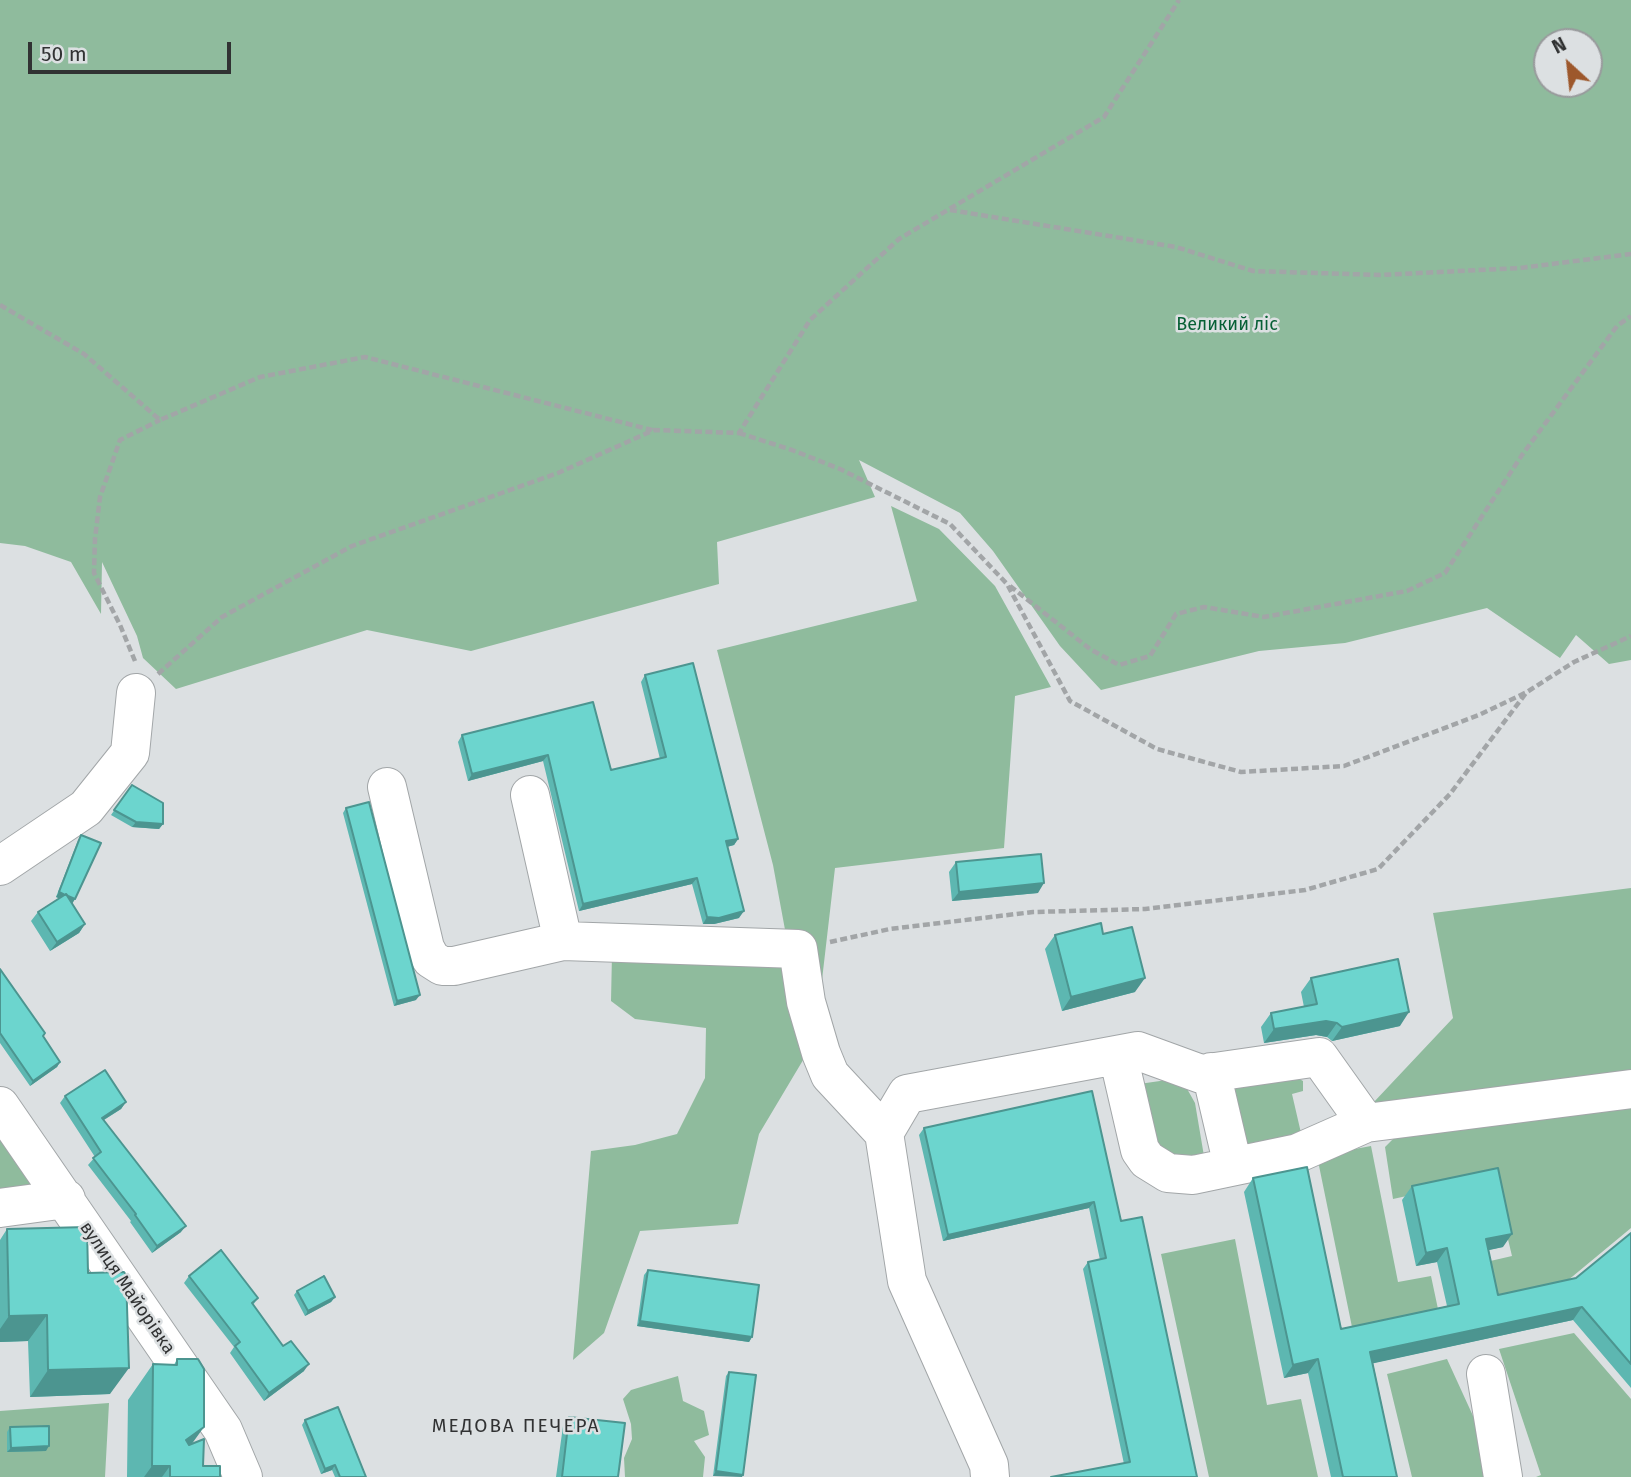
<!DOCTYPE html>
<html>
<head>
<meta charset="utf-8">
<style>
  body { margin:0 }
  #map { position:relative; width:1631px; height:1477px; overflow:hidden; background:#dce0e2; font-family:"Fira Sans",sans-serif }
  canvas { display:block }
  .north { position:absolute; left:1533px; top:28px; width:70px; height:70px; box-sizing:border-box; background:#dce0e2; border:2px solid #989a9c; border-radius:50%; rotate:333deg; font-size:19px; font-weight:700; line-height:28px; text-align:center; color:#313233 }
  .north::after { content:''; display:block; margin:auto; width:24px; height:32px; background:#9d582c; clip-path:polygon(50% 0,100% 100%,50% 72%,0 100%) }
  .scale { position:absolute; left:28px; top:42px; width:203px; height:32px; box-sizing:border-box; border:4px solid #313233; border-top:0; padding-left:9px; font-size:21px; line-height:24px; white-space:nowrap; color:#313233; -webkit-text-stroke:5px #dce0e2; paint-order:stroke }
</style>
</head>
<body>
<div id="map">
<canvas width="1631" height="1477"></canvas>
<div class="north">N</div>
<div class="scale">50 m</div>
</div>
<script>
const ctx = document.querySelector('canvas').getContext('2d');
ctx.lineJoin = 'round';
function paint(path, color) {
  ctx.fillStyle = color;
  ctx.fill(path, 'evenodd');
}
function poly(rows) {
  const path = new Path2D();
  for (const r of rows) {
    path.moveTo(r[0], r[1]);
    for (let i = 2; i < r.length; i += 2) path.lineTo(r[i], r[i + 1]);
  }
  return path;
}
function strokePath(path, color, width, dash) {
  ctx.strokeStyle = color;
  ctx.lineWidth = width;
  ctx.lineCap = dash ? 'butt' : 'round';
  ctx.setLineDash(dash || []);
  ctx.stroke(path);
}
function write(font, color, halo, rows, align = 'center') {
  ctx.font = font + ' "Fira Sans",sans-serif';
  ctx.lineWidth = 5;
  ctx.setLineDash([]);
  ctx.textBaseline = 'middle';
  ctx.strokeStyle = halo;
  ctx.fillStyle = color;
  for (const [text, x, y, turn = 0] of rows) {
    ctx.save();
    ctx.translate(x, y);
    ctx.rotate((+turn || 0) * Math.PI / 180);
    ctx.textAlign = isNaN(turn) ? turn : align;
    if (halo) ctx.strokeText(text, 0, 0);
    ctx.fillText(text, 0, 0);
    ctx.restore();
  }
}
paint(poly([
  [0,0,1631,0,1631,660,1609,664,1576,635,1560,658,1487,608,1345,643,1259,651,1101,690,1060,646,993,551,960,513,859,460,875,497,717,542,719,584,471,651,367,630,176,689,143,658,137,636,102,562,101,614,71,562,25,546,0,543],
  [1547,42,1589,42,1589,84,1547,84],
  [891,506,939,529,995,586,1051,687,1015,696,1004,848,835,868,815,1040,759,1134,738,1224,640,1231,604,1333,573,1360,591,1151,635,1145,677,1134,705,1078,706,1028,635,1019,611,1001,612,954,786,935,773,865,717,650,917,601],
  [1631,888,1631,1071,1373,1103,1453,1018,1433,913],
  [1290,1074,1303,1081,1303,1091,1292,1094,1301,1133,1232,1160,1213,1079],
  [1181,1078,1195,1103,1205,1162,1154,1164,1132,1085],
  [1631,1100,1631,1228,1561,1286,1495,1303,1486,1262,1512,1256,1493,1177,1393,1199,1385,1147,1397,1135],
  [0,1128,35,1178,27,1192,0,1194],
  [1371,1146,1398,1282,1431,1276,1438,1309,1352,1327,1317,1156],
  [1235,1239,1267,1405,1301,1399,1318,1477,1209,1477,1161,1254],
  [1574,1333,1631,1399,1631,1477,1536,1477,1541,1475,1499,1349],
  [1447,1359,1484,1440,1498,1477,1412,1477,1387,1374],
  [678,1376,683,1401,704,1411,709,1435,694,1441,705,1457,703,1477,625,1477,624,1458,632,1439,631,1424,623,1399,631,1390],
  [109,1403,105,1477,0,1477,0,1411]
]), '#8fbb9d');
const minor = poly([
  [387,787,425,948,431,959,442,966,454,966,563,941,798,949,806,1002,821,1053,830,1075,884,1133],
  [530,795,563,941],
  [0,866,86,808,130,753,136,693],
  [1118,1055,1140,1150,1147,1160,1168,1173,1193,1175,1298,1153,1366,1123],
  [1211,1072,1233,1166],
  [0,1106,223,1430,243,1477],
  [0,1208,66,1199],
  [1486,1374,1503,1477],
  [990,1477,989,1465,907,1281,884,1133,907,1094,1138,1051,1201,1074,1319,1057,1366,1123,1631,1089]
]);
strokePath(minor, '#a2a6a8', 40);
strokePath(poly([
  [950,210,1176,247,1253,271,1380,275,1520,268,1631,254],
  [0,305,84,354,160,420,260,377,365,357,652,430],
  [739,433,792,450,840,469,950,524,1007,584,1070,701,1157,749,1241,772,1344,766,1479,715,1527,692,1574,662,1631,636],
  [1010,586,1090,649,1119,665,1150,656,1176,614,1204,607,1264,617,1407,591,1445,573,1522,455,1617,326,1631,316],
  [135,661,120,625,94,573,95,539,100,497,120,440,160,420],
  [158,674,222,617,352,546,558,473,654,430,739,433,810,320,899,239,1104,117,1179,0],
  [830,942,890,929,1033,912,1145,909,1305,890,1378,869,1450,794,1526,693]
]), '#a2a5a7', 4.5, [7, 3.5]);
strokePath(minor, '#fff', 38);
paint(poly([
  [645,675,738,839,734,845,727,847,739,918,714,924,703,924,692,884,579,911,543,761,468,781,458,742,462,735,611,770,660,759,641,682],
  [132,785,163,824,159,829,132,827,111,815],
  [346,808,416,1000,394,1006,343,813],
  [81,835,75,899,72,903,85,924,79,933,50,951,31,921,38,912,59,898,56,897,78,840],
  [956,862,1038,893,952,901,949,872],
  [1103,934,1135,992,1062,1011,1045,949,1055,935],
  [0,969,60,1062,57,1067,30,1086,0,1043],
  [1311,978,1400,1026,1332,1041,1327,1037,1316,1035,1264,1043,1261,1027,1271,1013,1304,1007,1301,992],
  [1092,1091,1121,1221,1197,1477,1124,1464,1083,1269,1088,1262,1100,1260,1089,1208,943,1241,919,1135,924,1128],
  [65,1096,126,1102,121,1109,104,1120,181,1232,152,1253,130,1222,131,1221,88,1165,95,1157,60,1103],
  [1253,1178,1341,1329,1447,1306,1437,1262,1416,1266,1402,1200,1412,1186,1503,1247,1488,1250,1498,1295,1576,1278,1631,1233,1631,1388,1573,1320,1373,1363,1397,1477,1331,1477,1308,1373,1284,1378,1244,1192],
  [7,1229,88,1273,110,1394,30,1397,28,1341,0,1342,0,1240],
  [648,1270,752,1337,749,1342,637,1326,644,1275],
  [189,1276,258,1298,253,1305,283,1346,304,1371,264,1401,230,1353,234,1347,184,1283],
  [297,1291,335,1297,331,1302,305,1316,294,1295],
  [177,1359,192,1443,203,1466,220,1477,127,1477,128,1400,153,1364,174,1365],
  [729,1372,743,1475,713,1476,726,1376],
  [569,1417,618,1477,556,1477,563,1426],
  [305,1420,366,1477,335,1477,332,1470,321,1474,302,1425],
  [10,1427,46,1451,7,1452,7,1432]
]), '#5db7b1');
paint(poly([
  [548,755,543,761,468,781,472,774],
  [136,822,163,824,159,829,132,827],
  [738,839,734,845,722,848,726,841],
  [697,878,692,884,579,911,583,904],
  [1044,883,1038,893,952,901,959,892],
  [59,892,75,899,72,904,56,897],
  [744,911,739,918,714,924,703,924,707,917],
  [85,924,79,933,50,951,57,942],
  [1145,978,1135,992,1062,1011,1071,997],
  [420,995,416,1000,394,1006,397,1001],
  [1409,1012,1400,1026,1332,1041,1342,1027],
  [1326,1021,1337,1023,1327,1037,1316,1035,1264,1043,1274,1029],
  [60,1062,57,1067,30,1086,33,1081],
  [126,1102,121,1109,97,1124,102,1118],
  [1094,1202,1089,1208,943,1241,948,1235],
  [186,1226,181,1232,152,1253,157,1246],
  [1512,1234,1503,1247,1476,1253,1486,1239],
  [1447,1248,1437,1262,1416,1266,1426,1253],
  [335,1297,331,1302,305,1316,308,1311],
  [1582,1307,1573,1320,1361,1366,1370,1352],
  [47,1315,28,1341,0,1342,0,1329,9,1316],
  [640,1321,752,1337,749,1342,637,1326],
  [1318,1359,1308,1373,1284,1378,1293,1365],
  [309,1364,304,1371,264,1401,269,1393],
  [129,1368,110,1394,30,1397,48,1370],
  [204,1427,178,1463,170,1466,162,1477,144,1477,152,1466],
  [49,1446,46,1451,7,1452,11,1448],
  [335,1465,332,1470,321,1474,325,1469],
  [716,1471,743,1475,742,1477,713,1476]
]), '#4c9590');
const building = poly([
  [693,663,738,839,726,841,744,911,719,918,707,917,697,878,583,904,548,755,472,774,462,735,593,702,611,770,666,757,645,675,693,663],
  [132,785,163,803,163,824,136,822,114,810,132,785],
  [369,802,420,995,397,1001,346,808,369,802],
  [81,835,101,843,75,899,68,896,66,894,65,895,59,892,81,835],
  [1041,854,1044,883,959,892,956,862,1041,854],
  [66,894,85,924,57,942,38,912,66,894],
  [1101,923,1103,934,1132,927,1145,978,1071,997,1055,935,1101,923],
  [1398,959,1409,1012,1342,1027,1337,1023,1326,1021,1274,1029,1271,1013,1317,1004,1311,978,1398,959],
  [0,969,45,1033,43,1036,60,1062,33,1081,0,1033,0,969],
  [105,1070,126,1102,102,1118,186,1226,157,1246,135,1215,136,1214,93,1158,101,1152,65,1096,105,1070],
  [1092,1091,1121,1221,1142,1217,1197,1477,1051,1477,1130,1462,1088,1262,1106,1258,1094,1202,948,1235,924,1128,1092,1091],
  [1307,1167,1341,1329,1459,1304,1447,1248,1426,1253,1412,1186,1498,1168,1512,1234,1486,1239,1498,1295,1576,1278,1631,1233,1631,1364,1582,1307,1370,1352,1397,1477,1343,1477,1318,1359,1293,1365,1253,1178,1307,1167],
  [87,1227,88,1273,124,1272,126,1275,129,1368,48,1370,47,1315,9,1316,7,1229,87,1227],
  [221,1250,258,1298,252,1303,283,1346,291,1341,309,1364,269,1393,235,1346,240,1342,189,1276,221,1250],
  [648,1270,759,1285,752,1337,640,1321,648,1270],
  [324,1276,335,1297,308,1311,297,1291,324,1276],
  [177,1359,198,1359,204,1369,204,1427,186,1440,189,1445,204,1439,203,1466,220,1466,220,1477,170,1477,170,1466,152,1466,153,1364,177,1365,177,1359],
  [729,1372,756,1375,743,1475,716,1471,729,1372],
  [338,1407,366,1477,340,1477,335,1465,325,1469,305,1420,338,1407],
  [569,1417,625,1423,618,1477,562,1477,569,1417],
  [49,1426,49,1446,11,1448,10,1427,49,1426]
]);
paint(building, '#6cd5ce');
strokePath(building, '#4c9590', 2);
write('18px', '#076036', '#dce0e2', [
  ["Великий ліс",1227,325]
]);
write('18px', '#313233', '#dce0e2', [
  ["вулиця Майорівка",127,1288,56]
]);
ctx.letterSpacing = '2px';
write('19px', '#313233', '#dce0e2', [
  ["МЕДОВА ПЕЧЕРА",516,1427]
]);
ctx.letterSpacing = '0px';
</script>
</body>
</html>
